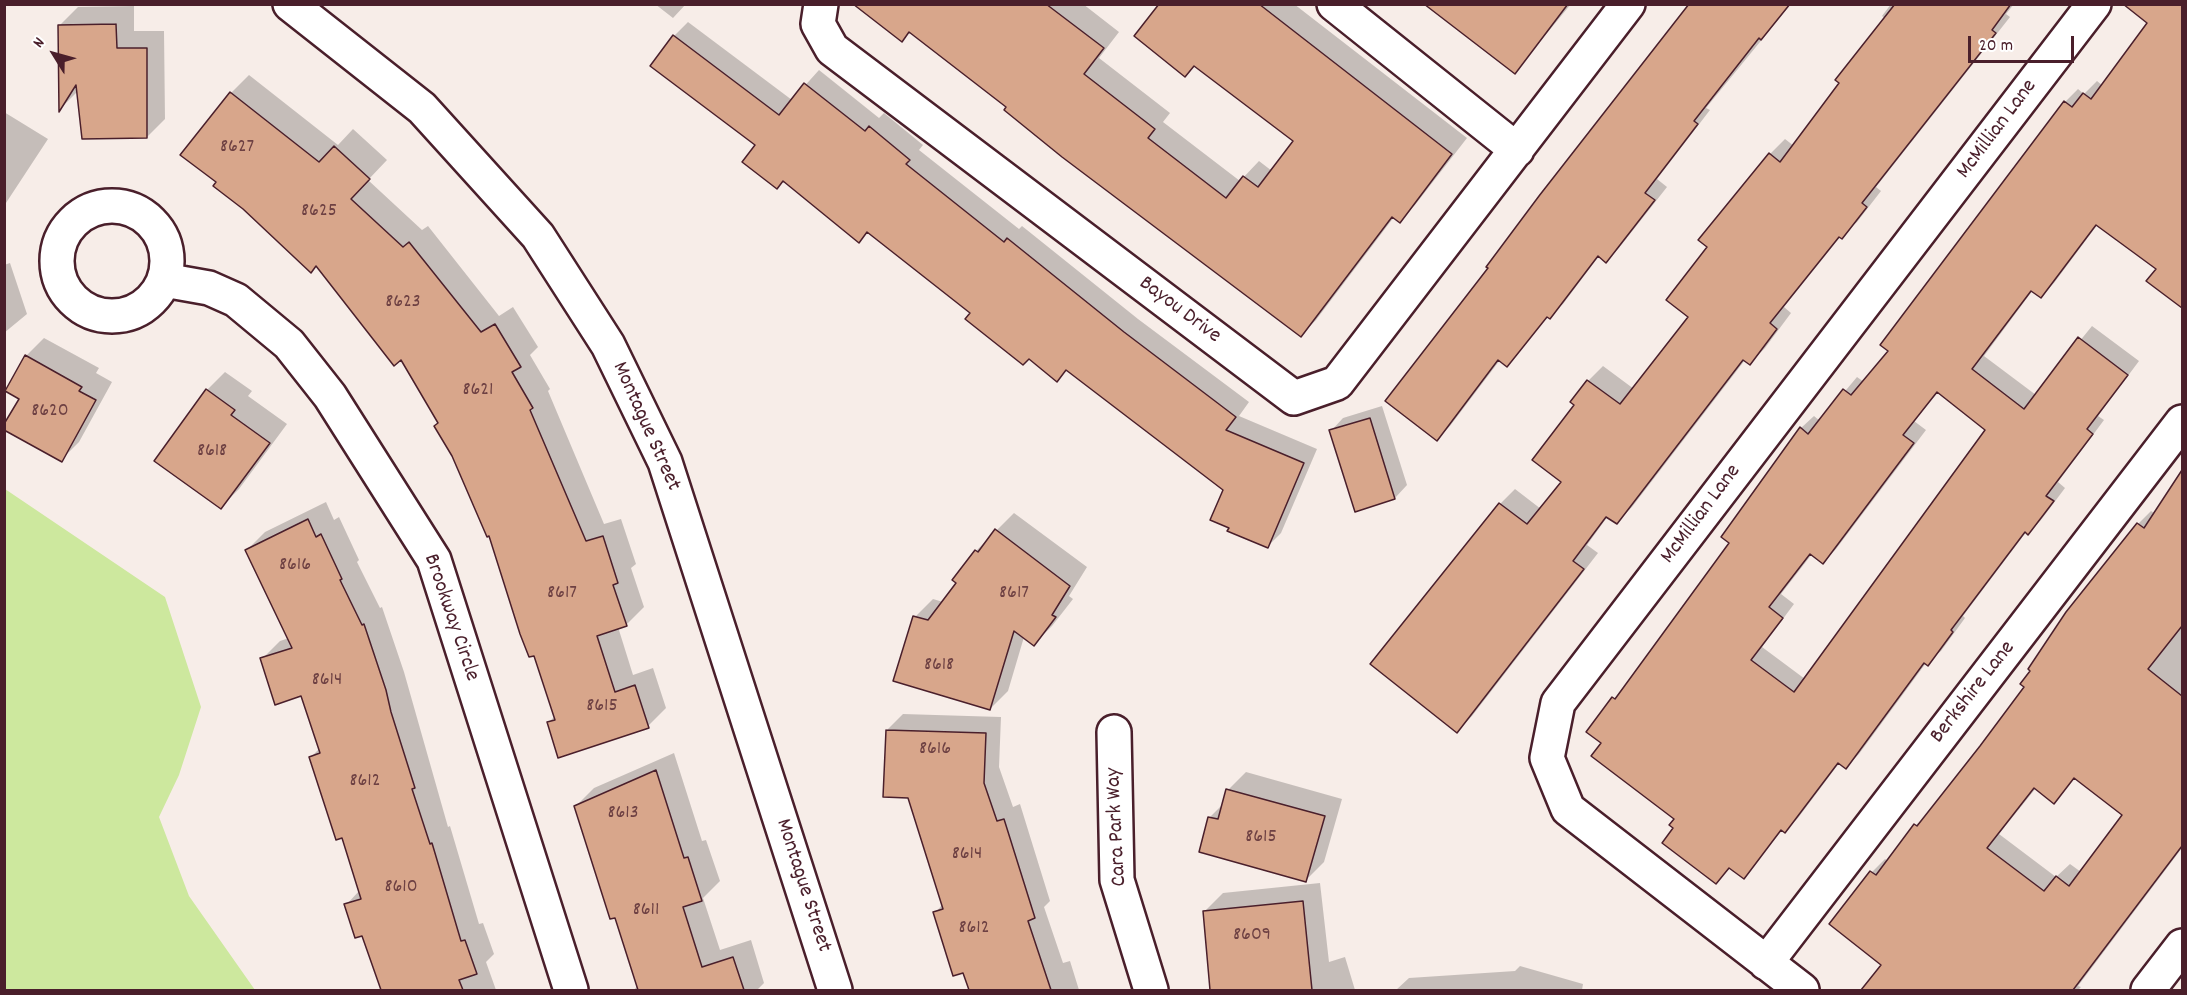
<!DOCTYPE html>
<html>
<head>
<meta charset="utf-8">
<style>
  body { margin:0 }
  #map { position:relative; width:2187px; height:995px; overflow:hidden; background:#f7ede8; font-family:Dekko,sans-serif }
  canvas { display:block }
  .frame { position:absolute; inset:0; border:6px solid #4a1f2b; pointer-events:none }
  .north { position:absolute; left:24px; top:24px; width:60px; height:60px; -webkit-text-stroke:4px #fff; paint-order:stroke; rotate:307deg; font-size:16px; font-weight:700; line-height:24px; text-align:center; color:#4a1f2b }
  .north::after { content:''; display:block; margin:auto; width:21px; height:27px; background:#4a1f2b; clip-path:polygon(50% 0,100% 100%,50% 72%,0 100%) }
  .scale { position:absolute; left:1968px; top:36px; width:106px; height:27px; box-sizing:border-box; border:3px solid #4a1f2b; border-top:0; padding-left:8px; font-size:18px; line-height:21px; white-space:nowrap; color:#4a1f2b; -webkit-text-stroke:4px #fff; paint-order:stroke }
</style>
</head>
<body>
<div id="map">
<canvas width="2187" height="995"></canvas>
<div class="frame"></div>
<div class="north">N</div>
<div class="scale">20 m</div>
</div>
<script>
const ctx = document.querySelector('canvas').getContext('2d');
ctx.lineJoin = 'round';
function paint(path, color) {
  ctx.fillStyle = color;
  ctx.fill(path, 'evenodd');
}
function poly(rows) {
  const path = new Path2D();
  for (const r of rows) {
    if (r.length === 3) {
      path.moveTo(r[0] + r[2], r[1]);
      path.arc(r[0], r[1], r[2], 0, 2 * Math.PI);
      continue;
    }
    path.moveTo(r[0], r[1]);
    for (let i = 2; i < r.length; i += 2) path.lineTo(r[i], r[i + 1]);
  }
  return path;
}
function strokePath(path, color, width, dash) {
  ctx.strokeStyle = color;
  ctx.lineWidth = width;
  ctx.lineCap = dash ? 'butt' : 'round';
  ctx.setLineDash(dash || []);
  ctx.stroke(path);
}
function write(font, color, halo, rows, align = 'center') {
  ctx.font = font + ' Dekko,sans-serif';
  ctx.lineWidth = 4.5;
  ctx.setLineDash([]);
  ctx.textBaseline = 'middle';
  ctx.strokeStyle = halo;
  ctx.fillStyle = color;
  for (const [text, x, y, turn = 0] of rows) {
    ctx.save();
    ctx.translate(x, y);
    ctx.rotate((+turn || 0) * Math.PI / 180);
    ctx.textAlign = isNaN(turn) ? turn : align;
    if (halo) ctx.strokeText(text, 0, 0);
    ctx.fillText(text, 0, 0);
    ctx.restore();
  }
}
paint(poly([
  [5,489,165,597,201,707,179,775,159,817,189,896,255,990,5,990]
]), '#cde89e');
paint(poly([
  [655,4,686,4,673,18],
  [873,4,1083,4,1119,32,1099,58,1170,113,1163,122,1240,181,1259,161,1272,171,1295,140,1195,65,1185,75,1161,4,1294,4,1467,138,1415,205,1399,221,1394,217,1316,320,1301,335,910,31,902,40],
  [1426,4,1571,4,1515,72],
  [1691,4,1791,4,1706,108,1710,110,1657,179,1667,187,1619,248,1606,261,1599,256,1563,304,1548,316,1507,365,1500,360,1450,426,1437,439,1387,401,1581,144],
  [1891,4,2014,4,2006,14,2010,17,1876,187,1881,191,1857,222,1841,236,1784,307,1791,313,1765,348,1750,363,1745,360,1632,507,1617,522,1608,516,1587,545,1598,553,1472,716,1457,731,1500,504,1515,489,1541,509,1563,481,1576,404,1588,381,1603,366,1634,389,1690,317,1709,247,1770,154,1785,139,1794,146,1886,19,1882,16],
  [2135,4,2182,4,2182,302,2180,304,2158,269,2098,224,2054,283,2041,296,2033,290,1984,356,2036,395,2092,326,2139,361,2098,416,2104,420,2058,482,2065,488,2041,520,2028,533,2027,531,1963,616,1965,618,1941,651,1926,663,1859,754,1846,767,1840,762,1798,818,1785,831,1783,829,1744,877,1731,867,1716,882,1676,828,1676,819,1603,742,1588,731,1626,685,1731,542,1801,428,1814,416,1820,421,1857,377,1864,382,1890,350,1882,344,2065,102,2078,89,2084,94,2097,81,2103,86,2149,23],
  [1939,391,1987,429,1805,679,1762,647,1794,604,1781,594,1812,554,1823,562,1836,549,1926,430,1914,421],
  [134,6,134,31,164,31,165,119,147,137,78,91,60,109,60,25,78,7],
  [688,22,792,100,819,70,879,118,884,113,923,145,919,150,1019,229,1022,226,1138,319,1249,402,1239,416,1317,449,1281,533,1267,547,1231,527,1225,490,1067,369,1057,380,868,231,859,241,757,145,674,36],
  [249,75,338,145,353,129,387,160,368,180,422,230,428,226,499,316,513,307,538,347,530,355,550,389,548,391,604,524,621,519,636,564,631,568,644,607,626,625,618,627,633,675,653,668,666,708,648,726,549,722,555,716,490,534,439,423,402,357,317,265,218,182,231,93],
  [4,112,48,139,4,206],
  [10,263,27,314,4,333,4,265],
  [44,338,99,368,96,373,112,382,79,442,61,460,21,398,26,356],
  [225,372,252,391,248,396,287,424,239,489,221,507,156,461,207,390],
  [1382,406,1407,485,1395,498,1331,431,1343,418],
  [2182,475,2182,848,2078,986,2081,987,2078,990,1872,990,1866,986,1883,965,1831,924,1872,872,1885,859,1888,861,1916,825,1930,813,2026,687,2068,613,2138,524,2151,511,2156,514],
  [2075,778,2125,814,2081,872,2070,864,2056,877,1999,834,2036,788,2054,802],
  [326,502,334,520,339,517,359,560,357,562,380,608,382,607,404,672,448,827,450,826,479,924,483,923,494,954,486,962,496,990,382,990,363,934,346,905,360,890,343,836,311,757,320,748,302,694,262,659,280,641,289,638,247,550,265,532],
  [1014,513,1087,567,1069,596,1073,599,1052,626,1034,644,1024,637,1008,691,990,709,915,617,933,599,943,602,976,551],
  [903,714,1001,717,999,767,1013,807,1020,804,1050,901,1044,907,1063,963,1070,961,1079,990,970,990,964,971,935,913,943,904,887,730],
  [674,753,702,841,706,840,720,881,703,898,720,950,751,940,764,983,757,990,634,990,638,985,576,806,594,788],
  [1246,772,1342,799,1324,862,1306,880,1210,817,1224,803,1228,790],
  [1320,883,1329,962,1345,957,1355,990,1212,990,1205,911,1223,893],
  [1520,966,1583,984,1582,990,1396,990,1409,978,1515,971]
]), '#0003');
const building = poly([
  [853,4,1046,4,1104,48,1084,74,1155,129,1148,138,1226,198,1243,176,1258,187,1293,141,1194,66,1185,77,1134,36,1159,4,1259,4,1452,154,1400,223,1392,217,1301,337,1062,157,1004,110,1006,107,909,32,902,42,853,4],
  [1424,4,1568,4,1515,74,1424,4],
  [1689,4,1790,4,1761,40,1759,38,1694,121,1698,124,1645,193,1655,200,1606,263,1598,256,1550,319,1547,317,1507,367,1498,360,1437,441,1385,401,1488,268,1486,267,1539,196,1689,4],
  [1895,4,2011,4,1992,30,1996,33,1862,203,1867,207,1842,239,1839,237,1770,323,1777,329,1750,365,1743,360,1617,524,1606,517,1573,561,1584,569,1457,733,1370,664,1499,503,1527,524,1561,482,1532,460,1574,405,1570,402,1587,380,1620,404,1688,317,1666,300,1707,247,1698,240,1769,153,1780,162,1839,83,1835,80,1895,4],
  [2123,4,2182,4,2182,308,2146,281,2156,269,2096,225,2041,298,2031,291,1972,369,2024,409,2078,337,2128,375,2087,429,2093,434,2046,496,2054,501,2028,535,2025,532,1951,630,1953,632,1928,666,1924,663,1846,769,1838,763,1785,833,1781,830,1744,879,1729,868,1716,884,1662,843,1673,828,1669,825,1674,819,1591,756,1601,743,1586,732,1612,697,1615,699,1729,543,1721,537,1800,427,1808,434,1843,389,1851,395,1888,351,1880,345,2064,101,2072,107,2083,93,2091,99,2147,23,2123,4],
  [1937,392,1985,430,1794,692,1751,660,1783,618,1769,607,1810,554,1823,564,1914,443,1903,435,1937,392],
  [116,24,117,48,147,48,147,138,82,139,76,85,59,112,58,25,116,24],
  [673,35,779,115,804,83,865,131,869,126,910,160,906,164,1004,242,1007,238,1124,332,1236,417,1226,430,1304,463,1268,548,1227,531,1229,528,1210,520,1223,490,1066,370,1057,382,1029,359,1023,365,965,319,970,313,867,232,859,243,783,181,777,189,742,162,755,145,650,66,673,35],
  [230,92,319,162,334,146,370,179,351,199,403,247,409,242,481,332,495,324,521,367,512,372,533,408,530,410,586,541,603,536,618,583,613,585,627,626,597,636,615,692,635,685,649,728,558,758,547,722,555,720,534,656,529,657,520,634,489,536,487,537,452,456,434,426,438,423,401,360,394,366,316,266,311,273,243,209,213,186,216,182,180,155,230,92],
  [25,355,82,387,79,391,96,400,62,462,4,430,4,424,19,399,5,391,25,355],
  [206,389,235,410,231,415,270,443,221,509,154,461,206,389],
  [1370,418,1395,499,1355,512,1329,430,1370,418],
  [2182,470,2182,626,2148,669,2182,696,2182,846,2073,990,1861,990,1881,965,1829,924,1870,871,1876,875,1914,824,1917,826,1980,746,2024,687,2020,684,2030,671,2028,669,2066,612,2137,523,2144,528,2182,470],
  [2074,778,2122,815,2069,886,2056,876,2044,891,1987,848,2034,788,2054,804,2074,778],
  [308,519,316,537,321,534,342,579,340,580,362,625,364,624,386,690,391,712,415,788,412,789,430,844,432,843,461,941,465,940,477,974,459,980,463,990,381,990,362,936,355,938,344,904,361,899,342,838,336,840,309,757,320,753,301,696,275,705,260,658,292,648,245,550,308,519],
  [995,529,1070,586,1052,615,1056,617,1034,646,1014,631,990,710,893,681,913,616,928,620,956,583,952,580,975,550,978,552,995,529],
  [886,730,986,733,984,783,997,821,1004,819,1035,918,1028,921,1051,990,969,990,963,973,953,976,933,912,943,909,908,798,883,797,886,730],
  [656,770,684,858,688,857,702,901,683,907,702,967,733,957,744,990,638,990,615,918,610,919,574,806,656,770],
  [1226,789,1325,816,1306,882,1199,852,1208,817,1218,819,1226,789],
  [1303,901,1312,990,1210,990,1203,911,1303,901]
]);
paint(building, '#d8a68b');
strokePath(building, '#4a1f2b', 1.5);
const minor = poly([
  [290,4,422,108,538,236,608,345,665,462,835,990],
  [821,4,818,24,832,49,1294,398,1337,383,1628,4],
  [1334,4,1517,150],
  [112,261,55],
  [164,280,209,288,236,300,289,344,330,396,434,560,571,990],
  [1114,732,1117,880,1151,990],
  [1766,963,2182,422],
  [1802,990,1568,809,1547,758,1558,703,2094,4],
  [2148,990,2182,946]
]);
strokePath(minor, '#4a1f2b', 38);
strokePath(minor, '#fff', 33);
write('20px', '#6e4143', null, [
  ["8627",237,148],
  ["8625",319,212],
  ["8623",403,303],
  ["8621",478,391],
  ["8620",50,412],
  ["8618",212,452],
  ["8616",295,566],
  ["8617",562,594],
  ["8617",1014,594],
  ["8618",939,666],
  ["8614",327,681],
  ["8615",602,707],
  ["8616",935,750],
  ["8612",365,782],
  ["8613",623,814],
  ["8615",1261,838],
  ["8614",967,855],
  ["8610",401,888],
  ["8611",646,911],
  ["8612",974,929],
  ["8609",1252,936]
]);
write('22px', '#4a1f2b', '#fff', [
  ["McMillian Lane",1998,130,-53],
  ["Bayou Drive",1179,311,37],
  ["Montague Street",645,427,66],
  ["McMillian Lane",1702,515,-53],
  ["Brookway Circle",450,618,71],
  ["Berkshire Lane",1974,693,-52],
  ["Cara Park Way",1118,827,-93],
  ["Montague Street",802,886,72]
]);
</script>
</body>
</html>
